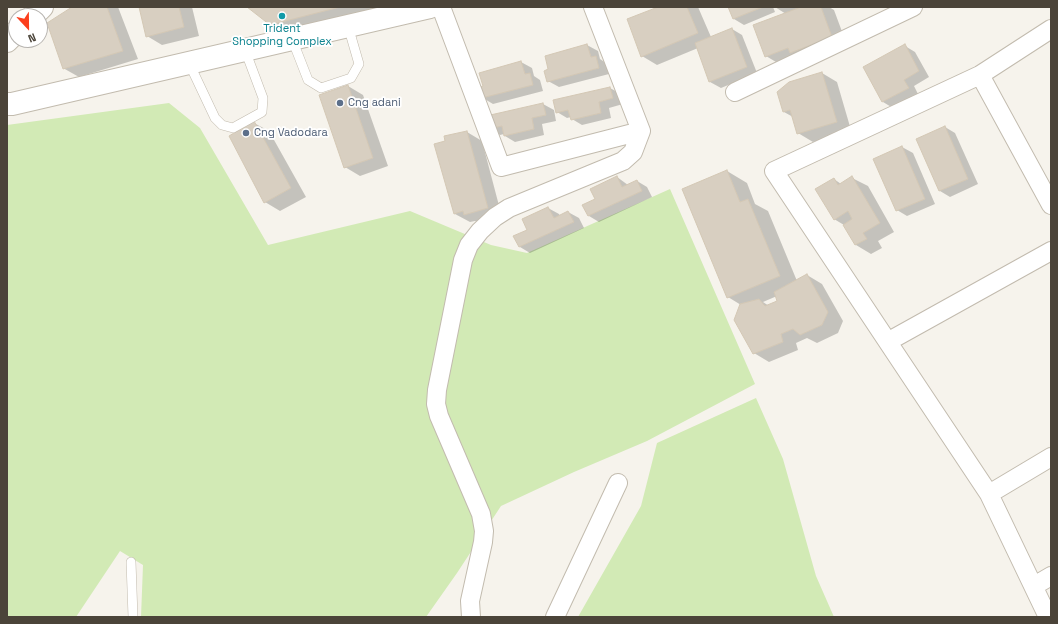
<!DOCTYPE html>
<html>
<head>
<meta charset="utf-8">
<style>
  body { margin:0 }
  #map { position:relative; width:1058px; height:624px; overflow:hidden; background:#f6f3ec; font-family:"Space Grotesk",sans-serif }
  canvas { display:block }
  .frame { position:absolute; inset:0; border:8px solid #4b4439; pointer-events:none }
  .north { position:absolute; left:8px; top:8px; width:40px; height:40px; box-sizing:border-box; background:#fff; border:1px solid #b7b4b0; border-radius:50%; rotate:158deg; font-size:11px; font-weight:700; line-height:16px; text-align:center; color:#4b4439 }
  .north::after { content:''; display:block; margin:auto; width:14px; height:18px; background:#fc3f1d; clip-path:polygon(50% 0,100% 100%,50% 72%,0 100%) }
</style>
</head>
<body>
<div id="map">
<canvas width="1058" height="624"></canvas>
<div class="frame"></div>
<div class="north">N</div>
</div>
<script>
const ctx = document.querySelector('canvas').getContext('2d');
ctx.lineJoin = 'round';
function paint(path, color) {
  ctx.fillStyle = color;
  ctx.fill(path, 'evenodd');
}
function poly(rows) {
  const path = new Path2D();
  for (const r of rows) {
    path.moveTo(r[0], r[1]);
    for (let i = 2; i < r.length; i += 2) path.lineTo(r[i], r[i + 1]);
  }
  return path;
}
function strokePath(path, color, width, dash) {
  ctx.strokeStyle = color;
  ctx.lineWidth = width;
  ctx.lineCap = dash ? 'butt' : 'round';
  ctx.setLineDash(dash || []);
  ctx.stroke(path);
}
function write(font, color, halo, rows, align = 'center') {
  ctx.font = font + ' "Space Grotesk",sans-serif';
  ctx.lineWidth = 3.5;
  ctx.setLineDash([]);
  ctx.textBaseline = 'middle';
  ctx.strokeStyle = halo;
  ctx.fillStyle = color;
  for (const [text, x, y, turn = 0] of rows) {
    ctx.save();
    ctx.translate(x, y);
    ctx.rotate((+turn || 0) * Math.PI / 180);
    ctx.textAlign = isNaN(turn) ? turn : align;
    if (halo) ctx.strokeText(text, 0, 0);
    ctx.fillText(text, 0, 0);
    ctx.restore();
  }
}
paint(poly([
  [169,103,200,128,268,245,410,211,491,245,527,253,670,189,755,384,647,441,574,472,501,506,457,573,426,617,141,617,143,565,120,551,76,617,7,617,7,125],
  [756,398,783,459,816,576,834,617,578,617,641,506,657,443]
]), '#d2eab5');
paint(poly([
  [73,7,118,7,138,59,79,77,63,68],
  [140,7,192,7,199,36,162,45,147,36],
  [248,7,403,7,290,35,270,24],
  [660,7,698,7,711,37,732,29,742,35,757,73,721,88,710,82,698,48,657,65,642,56],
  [729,7,773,7,775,12,744,25,734,19],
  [775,7,829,7,834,10,847,45,781,65,766,56,786,14],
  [587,45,598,51,600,59,606,63,609,74,559,87,548,81],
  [905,46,915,52,929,77,914,86,918,94,893,108,883,102],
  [521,62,532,68,534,76,540,80,543,91,493,104,483,98,484,87,480,74],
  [822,73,837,82,851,130,813,142,798,133,793,117,784,112],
  [348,86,363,95,388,166,360,176,345,167],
  [610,88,621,94,623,104,609,108,611,118,582,125,572,119,571,117,567,118,557,112,554,101],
  [543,104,554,110,556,121,542,124,544,135,515,142,505,136,504,134,500,135,490,129],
  [254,123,269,131,306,197,280,211,265,202],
  [945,127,955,133,978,184,950,197,940,191,917,139],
  [467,132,482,141,502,217,481,224,475,221,470,222,455,214,447,142],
  [902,147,913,153,935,204,907,216,897,210],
  [727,171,747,183,755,204,768,211,797,281,807,275,822,284,843,321,838,333,817,343,807,338,796,343,798,350,769,362,754,353,741,305,728,297],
  [777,296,779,302,769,306,763,302],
  [617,177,628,185,637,181,647,187,652,197,599,222,589,216,597,199],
  [852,178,868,186,894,232,878,241,882,248,871,254,856,245,844,225,834,219,834,179,841,184],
  [548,208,559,214,560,216,568,212,579,218,584,228,530,253,520,247,515,236,528,230]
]), '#0003');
const building = poly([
  [72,7,107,7,123,51,63,69,47,23,72,7],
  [139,7,179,7,184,27,146,37,139,7],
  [247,7,340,7,270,25,247,7],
  [658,7,687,7,698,33,641,57,627,19,658,7],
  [728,7,763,7,733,19,728,7],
  [801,7,821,7,832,37,790,53,788,48,765,57,753,25,801,7],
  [732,28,747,67,709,82,695,43,732,28],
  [587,44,591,57,596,56,599,68,547,82,544,71,548,69,545,56,587,44],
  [905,44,919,71,904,80,909,88,882,102,863,67,905,44],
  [521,61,525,74,530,73,533,85,482,98,478,88,483,86,479,73,521,61],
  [822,72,837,122,797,134,790,110,783,112,777,92,789,82,822,72],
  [348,85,373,158,344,168,319,95,348,85],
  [610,87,613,98,599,102,601,113,571,120,568,110,556,113,553,100,610,87],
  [543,103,546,115,532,118,534,129,504,136,502,126,489,129,486,116,543,103],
  [254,121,291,188,264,203,229,136,254,121],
  [945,126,968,179,939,191,916,139,945,126],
  [467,131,488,208,464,215,463,211,454,214,434,144,445,141,444,136,467,131],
  [902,146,925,199,896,211,873,159,902,146],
  [727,170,740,202,748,199,780,276,727,298,682,189,727,170],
  [617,176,622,187,637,180,642,191,588,216,582,205,595,199,590,189,617,176],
  [852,176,880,223,863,233,867,239,855,245,843,225,852,219,848,211,834,220,815,189,834,178,838,185,852,176],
  [548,207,554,218,568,211,574,222,519,247,513,236,527,230,522,219,548,207],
  [807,274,828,312,822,325,800,335,793,329,781,334,783,342,753,354,734,320,740,304,759,299,765,306,777,301,774,292,807,274]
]);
paint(building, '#d8cfc1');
strokePath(building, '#d3c7b4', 1);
const service = poly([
  [292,39,308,80,321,88,351,78,359,64,348,26],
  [189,63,215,118,222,125,233,128,262,112,263,98,245,50],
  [131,562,133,617]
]);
const minor = poly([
  [441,7,501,167,641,131,593,7],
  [980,75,1051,205],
  [735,92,913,7],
  [889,341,1051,251],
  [989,494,1051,457],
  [1034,586,1051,576],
  [471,617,470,601,483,542,484,531,481,514,439,416,436,404,437,390,463,260,469,245,480,231,495,217,509,208,623,161,633,152,641,131],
  [555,617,618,483],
  [1048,617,989,494,774,171,980,75,1051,29]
]);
const tertiary = poly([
  [33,16,42,7],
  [7,41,16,32],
  [7,104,12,104,430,7]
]);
strokePath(service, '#c2bbae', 10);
strokePath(minor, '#c2bbae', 20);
strokePath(tertiary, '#c2bbae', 24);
strokePath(service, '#fff', 9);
strokePath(minor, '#fff', 18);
strokePath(tertiary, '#fff', 22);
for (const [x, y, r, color] of [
  [282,16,4,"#0f9aa8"],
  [340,103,4,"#5c6f8a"],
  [246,133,4,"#5c6f8a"]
]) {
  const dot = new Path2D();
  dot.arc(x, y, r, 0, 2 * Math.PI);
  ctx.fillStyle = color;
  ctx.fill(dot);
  strokePath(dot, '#fff', 1.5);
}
write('11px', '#0d838f', '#fff', [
  ["Trident",282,29],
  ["Shopping Complex",282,42]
]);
write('11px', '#4e5e75', '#fff', [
  ["Cng adani",348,103],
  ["Cng Vadodara",254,133]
], 'left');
</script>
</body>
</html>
